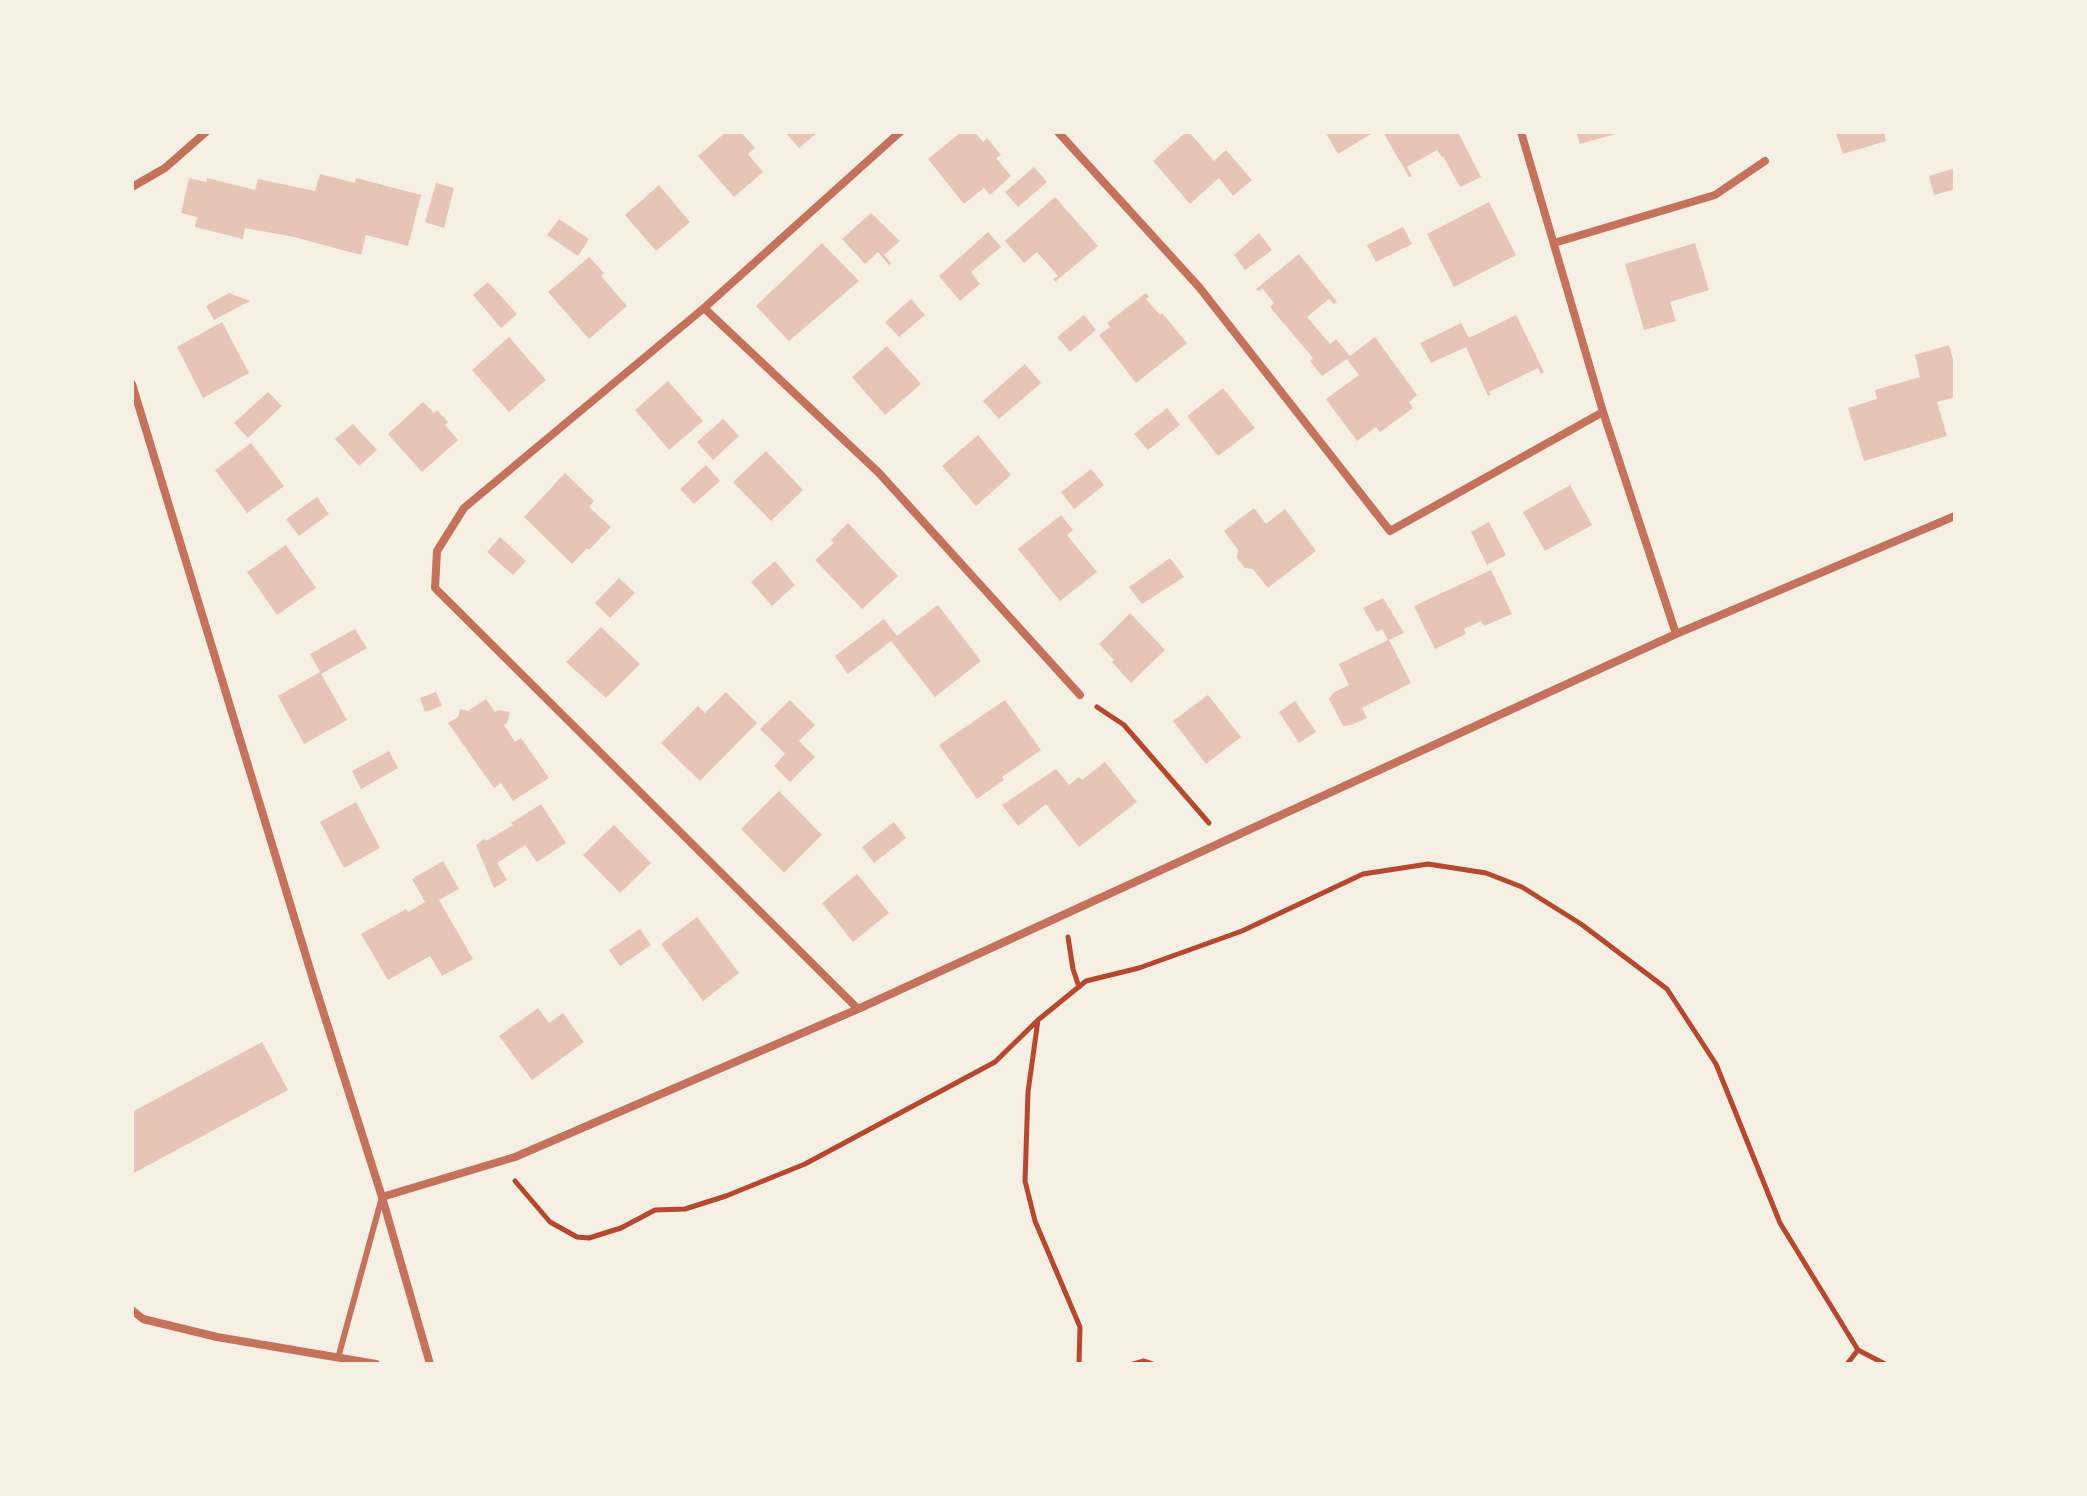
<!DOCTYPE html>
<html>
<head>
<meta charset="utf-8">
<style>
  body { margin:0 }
  #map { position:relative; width:2087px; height:1496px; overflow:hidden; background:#f6efe4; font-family:Commissioner,sans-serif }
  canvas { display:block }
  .frame { position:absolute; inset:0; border:134px solid #f6efe4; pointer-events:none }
</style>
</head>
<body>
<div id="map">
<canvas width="2087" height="1496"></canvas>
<div class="frame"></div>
</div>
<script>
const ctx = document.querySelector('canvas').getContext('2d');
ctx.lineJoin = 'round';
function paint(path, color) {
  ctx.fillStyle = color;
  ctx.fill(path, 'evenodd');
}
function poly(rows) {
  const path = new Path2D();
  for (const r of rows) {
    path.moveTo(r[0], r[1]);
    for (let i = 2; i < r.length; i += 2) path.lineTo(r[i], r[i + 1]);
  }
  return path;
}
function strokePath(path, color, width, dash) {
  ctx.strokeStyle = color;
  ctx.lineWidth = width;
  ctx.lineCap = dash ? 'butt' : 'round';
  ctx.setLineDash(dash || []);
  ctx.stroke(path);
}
paint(poly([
  [726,132,741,132,755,148,748,154,763,172,734,197,698,156],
  [785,132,818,132,799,148],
  [961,132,975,132,983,142,987,138,1001,155,996,158,1011,176,990,195,984,188,964,204,928,159],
  [1186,132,1189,132,1214,161,1226,150,1252,180,1233,196,1219,178,1190,204,1153,161],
  [1332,132,1369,132,1371,134,1338,154,1327,135],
  [1383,132,1458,132,1481,177,1460,187,1443,156,1442,157,1437,150,1407,167,1412,176,1409,177],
  [1576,132,1619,132,1619,133,1580,144],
  [1841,132,1884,132,1886,141,1843,154,1836,133],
  [1034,167,1047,182,1018,207,1005,192],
  [1955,168,1955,189,1934,195,1929,176],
  [320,174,355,183,356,178,421,195,408,246,366,235,361,255,294,237,245,228,243,239,195,227,197,217,181,213,189,178,206,182,207,178,255,190,258,179,315,191],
  [436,183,454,188,444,228,425,222],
  [659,185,690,222,656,251,625,215],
  [1055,197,1098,246,1055,282,1053,279,1058,276,1037,252,1024,263,1005,241],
  [1489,202,1516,255,1454,287,1427,234],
  [871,213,900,241,884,255,891,263,889,265,878,252,865,264,842,239],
  [559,219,589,239,578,256,547,235],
  [1403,227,1412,244,1376,262,1367,245],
  [988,232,1001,247,971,272,980,284,960,301,939,276],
  [1259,233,1272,250,1245,270,1234,255],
  [822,243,859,281,789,341,756,306],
  [1695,243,1709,290,1670,302,1676,321,1644,330,1625,264],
  [1299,254,1337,302,1334,304,1329,299,1307,317,1330,344,1336,339,1350,356,1375,337,1417,395,1409,402,1413,408,1380,432,1376,427,1357,441,1326,399,1359,375,1347,359,1322,376,1310,361,1313,358,1270,307,1274,303,1262,288,1259,291,1256,289],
  [589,257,604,273,601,276,627,306,589,339,548,292],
  [488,282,517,314,501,328,473,295],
  [229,293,250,301,214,320,206,306],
  [1146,293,1149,297,1146,299,1160,315,1162,313,1187,343,1136,383,1099,335,1110,327,1107,323],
  [911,299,925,315,899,337,885,322],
  [1084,315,1096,330,1070,352,1057,337],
  [1516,315,1544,372,1541,374,1538,368,1489,392,1491,395,1488,396,1466,347,1431,363,1420,343,1461,323,1469,338],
  [222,322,249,373,203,398,177,347],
  [509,337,546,380,509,412,472,370],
  [1949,345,1955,367,1955,397,1937,402,1947,436,1864,461,1848,408,1877,399,1875,390,1920,377,1915,355],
  [887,346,921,384,885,415,852,377],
  [1025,364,1041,383,999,419,983,401],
  [668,381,703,421,669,450,635,410],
  [1223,388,1255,428,1218,456,1187,416],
  [268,392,282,406,248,438,234,423],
  [423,402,434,413,437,410,448,422,445,425,458,440,422,472,388,434],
  [1167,408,1180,425,1148,450,1134,434],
  [723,419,739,436,713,460,697,442],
  [353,424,377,450,359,466,335,439],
  [978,435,1011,475,976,506,942,466],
  [251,443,284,486,247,513,215,470],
  [766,451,803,490,771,521,733,482],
  [706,465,720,481,694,504,680,489],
  [1091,469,1104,485,1074,509,1061,492],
  [565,473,594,501,589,507,611,527,589,550,587,548,572,564,524,517],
  [1570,485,1592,525,1545,551,1523,512],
  [317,497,329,514,299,536,286,519],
  [1254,508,1266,524,1285,509,1316,551,1268,588,1253,569,1245,568,1237,558,1238,550,1224,531],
  [1061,515,1073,530,1067,535,1097,572,1060,601,1018,549],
  [1489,522,1506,555,1487,565,1471,532],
  [848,523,898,576,862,609,815,560,834,543,831,540],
  [500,537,526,561,513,575,487,552],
  [286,545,316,588,277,615,247,572],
  [1170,558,1184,577,1142,604,1129,587],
  [775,561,795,585,772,606,751,582],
  [1491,570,1512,614,1484,626,1481,621,1464,629,1466,634,1435,649,1414,606],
  [619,578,635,593,610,618,595,603],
  [1383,598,1404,633,1389,640,1411,683,1362,708,1367,718,1351,725,1343,726,1329,699,1334,692,1349,685,1339,664,1388,640,1382,629,1377,632,1363,608],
  [938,605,981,661,935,697,891,641,848,674,835,656,884,619,897,636],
  [1130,613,1165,650,1131,683,1112,662,1114,660,1099,644],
  [601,627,640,664,606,698,566,662],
  [355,629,367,648,321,674,310,654],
  [320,672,347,720,304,744,278,696],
  [436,692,442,706,425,712,420,698],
  [726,692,757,723,700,781,661,743,698,706,705,713],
  [1208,695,1241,737,1206,764,1173,721],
  [486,699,495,712,498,710,510,712,507,723,504,725,515,742,521,738,549,778,513,801,501,783,494,788,448,723,458,717,460,709,468,711],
  [790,700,815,725,799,741,815,757,790,782,774,766,785,754,760,729],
  [1005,700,1041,750,1002,777,1004,780,977,799,939,745],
  [1295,701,1316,732,1299,743,1279,712],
  [389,751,398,768,361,789,352,771],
  [1105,762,1137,802,1079,847,1046,804,1018,826,1002,805,1056,769,1069,785,1079,777,1082,780],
  [779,791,822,835,784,873,741,829],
  [356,802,380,848,344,868,320,822],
  [541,804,566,843,537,862,525,845,497,863,507,880,494,888,476,845,485,839,486,841,513,825,511,823],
  [894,822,906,838,874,863,862,847],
  [614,825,651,863,620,893,583,855],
  [443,861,459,889,439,900,473,959,442,976,430,956,388,980,361,934,406,909,408,912,425,902,412,879],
  [857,874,889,913,853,942,822,903],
  [697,917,739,973,703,1001,661,944],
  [640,929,651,945,620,966,609,950],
  [538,1008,549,1023,563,1013,584,1042,532,1080,499,1036],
  [262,1042,288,1090,132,1174,132,1112]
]), '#e6c5b7');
strokePath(poly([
  [1097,707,1124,725,1209,823],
  [1068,937,1073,969,1079,987],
  [1038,1020,1028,1092,1025,1181,1035,1221,1080,1327,1079,1364],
  [515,1181,550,1222,577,1237,589,1238,621,1228,655,1210,685,1209,726,1196,805,1164,995,1062,1038,1020,1086,981,1139,968,1242,931,1363,874,1428,864,1486,873,1522,887,1581,924,1667,989,1716,1064,1780,1223,1858,1350,1885,1364],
  [1133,1364,1144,1361,1153,1364],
  [1847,1364,1858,1350]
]), '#b5482f', 5);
strokePath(poly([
  [338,1358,382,1197]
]), '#c5725c', 6);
strokePath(poly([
  [1058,132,1199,287,1390,531,1603,412],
  [1521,132,1603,412,1676,634],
  [132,187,165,168,206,132],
  [1554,243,1715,195,1765,161],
  [704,308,879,473,1080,695],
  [132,384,316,989,382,1197,430,1364],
  [858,1009,435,588,437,551,464,508,704,308,900,132],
  [382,1197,515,1157,858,1009,1676,634,1955,516],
  [132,1310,143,1319,217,1337,376,1364]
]), '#c5725c', 8);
</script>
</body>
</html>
